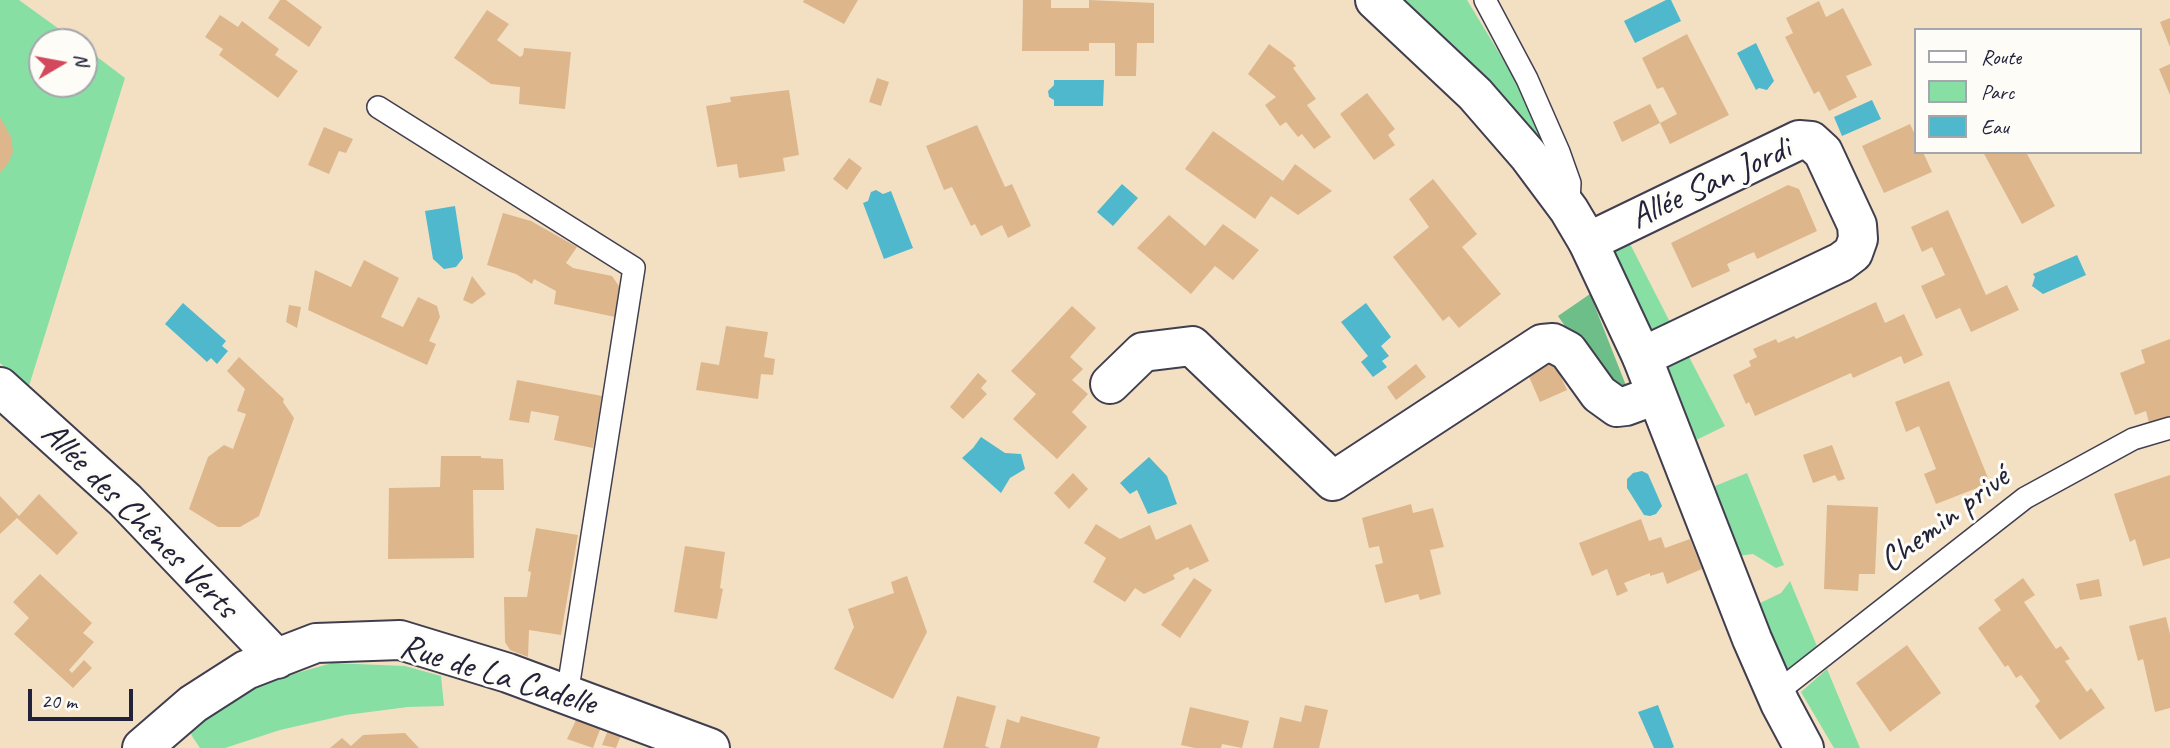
<!DOCTYPE html>
<html>
<head>
<meta charset="utf-8">
<style>
  body { margin:0 }
  #map { position:relative; width:2170px; height:748px; overflow:hidden; background:#f3e0c3; font-family:Caveat,sans-serif }
  canvas { display:block }
  .legend { position:absolute; left:1914px; top:28px; width:228px; height:126px; box-sizing:border-box; background:#fdfcf7; border:2px solid #a5a5ac; margin:0; padding:9px 12px; list-style:none; font-size:21px; color:#22223b }
  .legend li { display:flex; align-items:center; gap:14px; height:35px }
  .legend b { width:35px; border:2px solid #a5a5ac }
  .north { position:absolute; left:28px; top:28px; width:70px; height:70px; box-sizing:border-box; background:#fdfcf7; border:2px solid #a5a5ac; border-radius:50%; rotate:80deg; font-size:19px; font-weight:700; line-height:28px; text-align:center; color:#22223b }
  .north::after { content:''; display:block; margin:auto; width:24px; height:32px; background:#d1495b; clip-path:polygon(50% 0,100% 100%,50% 72%,0 100%) }
  .scale { position:absolute; left:28px; top:689px; width:105px; height:32px; box-sizing:border-box; border:4px solid #22223b; border-top:0; padding-left:9px; font-size:21px; line-height:24px; white-space:nowrap; color:#22223b; -webkit-text-stroke:5px #fdfcf7; paint-order:stroke }
</style>
</head>
<body>
<div id="map">
<canvas width="2170" height="748"></canvas>
<ul class="legend">
<li><b style="height:9px;background:#fff"></b>Route</li>
<li><b style="height:19px;background:#88dfa3"></b>Parc</li>
<li><b style="height:19px;background:#4fb8cc"></b>Eau</li>
</ul>
<div class="north">N</div>
<div class="scale">20 m</div>
</div>
<script>
const ctx = document.querySelector('canvas').getContext('2d');
ctx.lineJoin = 'round';
function paint(path, color) {
  ctx.fillStyle = color;
  ctx.fill(path, 'evenodd');
}
function poly(rows) {
  const path = new Path2D();
  for (const r of rows) {
    path.moveTo(r[0], r[1]);
    for (let i = 2; i < r.length; i += 2) path.lineTo(r[i], r[i + 1]);
  }
  return path;
}
function strokePath(path, color, width, dash) {
  ctx.strokeStyle = color;
  ctx.lineWidth = width;
  ctx.lineCap = dash ? 'butt' : 'round';
  ctx.setLineDash(dash || []);
  ctx.stroke(path);
}
function write(font, color, halo, rows, align = 'center') {
  ctx.font = font + ' Caveat,sans-serif';
  ctx.lineWidth = 6;
  ctx.setLineDash([]);
  ctx.textBaseline = 'middle';
  ctx.strokeStyle = halo;
  ctx.fillStyle = color;
  for (const [text, x, y, turn = 0] of rows) {
    ctx.save();
    ctx.translate(x, y);
    ctx.rotate((+turn || 0) * Math.PI / 180);
    ctx.textAlign = isNaN(turn) ? turn : align;
    if (halo) ctx.strokeText(text, 0, 0);
    ctx.fillText(text, 0, 0);
    ctx.restore();
  }
}
paint(poly([
  [0,0,19,0,77,42,42,42,42,84,84,84,84,47,125,78,28,389,0,363],
  [1400,0,1467,0,1513,76,1550,155,1505,99,1438,33],
  [1626,236,1672,326,1657,332,1649,332,1610,245],
  [1686,351,1725,426,1690,443,1665,367],
  [1747,473,1784,565,1776,568,1753,554,1738,556,1710,488],
  [1790,581,1819,651,1786,672,1758,604,1781,593],
  [332,663,405,666,441,676,444,706,408,707,346,715,280,730,225,748,200,748,192,736,190,731,201,719,258,684],
  [1827,669,1860,748,1834,748,1801,692]
]), '#88dfa3');
paint(poly([
  [1590,294,1627,388,1612,394,1558,316]
]), '#6ebe89');
paint(poly([
  [1666,0,1671,0,1681,21,1635,43,1624,21],
  [1756,43,1774,81,1767,90,1759,88,1756,90,1737,53],
  [1054,80,1104,80,1103,106,1054,106,1054,100,1049,97,1048,91,1054,85],
  [1872,100,1881,119,1842,136,1834,117],
  [1122,184,1138,198,1113,226,1097,212],
  [876,190,883,194,891,191,913,248,884,259,863,203,868,201,871,192],
  [455,206,463,258,456,267,444,269,433,259,425,211],
  [2077,255,2086,275,2043,294,2032,286,2035,277,2033,274],
  [183,303,226,341,222,346,228,351,217,364,211,358,207,362,165,324],
  [1366,303,1391,337,1381,346,1389,356,1382,361,1387,367,1373,377,1361,362,1368,356,1341,322],
  [981,437,1005,453,1021,454,1025,469,1010,478,1001,493,962,458,973,448],
  [1149,457,1167,476,1177,504,1148,514,1137,490,1130,494,1120,483],
  [1642,471,1648,474,1662,506,1656,514,1650,516,1644,515,1627,488,1627,479,1633,473],
  [1658,705,1674,747,1672,748,1654,748,1638,712]
]), '#4fb8cc');
paint(poly([
  [280,0,286,0,322,27,309,47,268,18],
  [804,0,858,0,844,24,803,2],
  [1023,0,1051,0,1051,8,1089,8,1089,0,1154,3,1154,43,1137,43,1136,76,1115,76,1115,43,1089,43,1089,51,1022,51],
  [1819,1,1826,17,1843,8,1872,65,1846,76,1857,97,1829,111,1819,91,1814,94,1785,37,1793,33,1786,18],
  [487,10,509,24,497,40,520,57,523,55,524,48,571,52,565,109,519,104,520,87,491,84,454,58],
  [220,15,238,27,242,21,279,49,275,55,298,71,278,98,219,55,223,49,205,37],
  [2170,18,2170,47,2160,22],
  [1687,34,1729,115,1670,144,1660,123,1677,114,1663,87,1657,89,1642,58],
  [1269,44,1292,61,1296,66,1293,68,1316,99,1307,105,1331,137,1314,149,1302,134,1298,137,1286,122,1280,126,1265,105,1276,97,1248,74],
  [2170,64,2170,95,2159,69],
  [877,78,889,82,881,106,869,102],
  [789,90,799,155,783,158,785,171,739,178,737,164,717,167,706,106,731,102,730,97],
  [1367,93,1395,129,1388,135,1395,145,1374,160,1340,114],
  [1650,104,1660,123,1622,142,1613,122],
  [0,117,11,137,13,151,9,162,0,173],
  [1910,124,1916,137,1916,152,1923,152,1932,172,1884,193,1862,146],
  [977,125,1005,187,1012,184,1031,226,1008,238,1002,225,981,236,975,224,971,226,952,187,944,190,926,146],
  [324,127,353,139,346,153,339,151,329,174,308,165],
  [1213,131,1283,181,1295,164,1332,191,1298,215,1271,196,1255,219,1185,169],
  [1983,152,2026,152,2055,206,2022,224],
  [849,158,862,168,847,190,833,179],
  [1433,179,1477,234,1462,247,1501,294,1459,328,1449,316,1443,321,1393,257,1429,227,1409,199],
  [1788,185,1799,189,1817,231,1757,259,1754,252,1727,264,1730,271,1692,288,1671,243],
  [1948,210,1986,295,2007,285,2019,310,1971,332,1960,308,1936,319,1921,286,1945,275,1932,247,1922,252,1911,227],
  [503,213,531,221,577,247,566,263,573,268,612,276,621,289,615,317,554,304,556,291,534,279,532,284,516,274,487,265],
  [1169,215,1205,246,1223,224,1259,250,1233,280,1215,266,1191,294,1137,248],
  [364,260,399,278,381,317,403,327,418,297,437,306,440,317,429,341,436,344,427,365,308,310,315,270,351,287],
  [472,276,486,294,472,304,463,300],
  [1876,302,1885,323,1904,314,1923,355,1904,364,1901,356,1853,378,1851,373,1755,416,1749,402,1746,404,1733,375,1751,366,1749,361,1757,357,1753,349,1776,339,1778,343,1794,336,1796,339],
  [289,305,301,307,297,328,286,322],
  [1072,306,1096,328,1070,357,1083,369,1072,380,1088,394,1072,412,1087,427,1057,459,1013,419,1036,394,1011,371],
  [726,326,768,332,764,357,775,359,773,375,761,374,758,399,696,390,701,362,719,365],
  [2170,339,2170,416,2149,423,2146,411,2135,415,2120,373,2145,363,2141,350],
  [239,357,284,399,283,402,294,418,259,516,240,527,218,527,189,509,208,457,224,445,233,449,246,414,237,411,245,389,227,371],
  [1553,360,1567,390,1540,402,1527,372],
  [1416,364,1426,377,1396,400,1387,387],
  [978,373,987,381,981,388,987,394,963,419,950,407],
  [517,380,602,396,593,448,554,440,559,416,531,411,529,423,509,420],
  [1949,381,1990,483,1936,504,1924,474,1936,469,1919,426,1906,432,1895,402],
  [1832,445,1845,479,1838,481,1835,475,1813,483,1803,455],
  [441,456,481,456,481,458,503,459,504,490,473,490,474,558,388,559,389,488,440,487],
  [1073,473,1088,489,1069,509,1054,493],
  [2170,475,2170,558,2143,566,2135,539,2130,542,2114,494],
  [39,494,78,533,57,555,17,518,0,534,0,496,19,516],
  [1411,504,1413,513,1433,508,1444,547,1430,550,1441,594,1420,600,1418,594,1385,603,1375,565,1383,563,1379,546,1369,548,1362,518],
  [1827,505,1878,507,1875,574,1859,574,1858,591,1824,589],
  [1641,519,1649,541,1661,537,1665,548,1690,539,1702,569,1667,584,1663,572,1650,576,1650,573,1624,583,1628,591,1617,596,1607,569,1592,576,1579,543],
  [1096,524,1120,539,1150,525,1156,540,1191,524,1209,561,1190,570,1188,567,1173,575,1175,579,1144,594,1135,588,1125,602,1093,582,1106,558,1084,543],
  [536,528,578,535,561,635,529,630,528,657,510,650,505,642,504,597,527,597,531,572,528,571],
  [685,546,725,552,720,588,723,589,717,619,674,612],
  [40,574,92,623,83,633,94,642,69,670,72,673,84,660,92,668,73,688,14,634,29,618,13,602],
  [907,576,927,632,893,699,834,669,854,627,848,609,894,593,891,582],
  [1194,578,1212,590,1180,638,1161,625],
  [2023,578,2035,595,2024,602,2056,649,2061,646,2070,659,2065,661,2087,692,2091,688,2105,708,2060,740,2035,706,2040,701,2021,675,2016,678,2008,665,2005,667,1978,628,2001,610,1994,600],
  [2099,579,2102,596,2080,600,2076,584],
  [2166,617,2170,634,2170,708,2155,712,2143,659,2138,661,2129,626],
  [1907,645,1941,693,1890,732,1856,683],
  [957,696,996,706,985,746,990,748,943,748],
  [1305,705,1328,710,1319,748,1273,748,1280,717,1301,722],
  [1190,707,1249,721,1242,748,1222,744,1221,748,1195,748,1181,745],
  [1021,716,1100,737,1097,748,1000,748,1007,719,1019,723],
  [577,718,601,727,593,748,567,739],
  [608,730,621,735,616,748,602,745],
  [405,733,419,748,330,748,342,738,351,746,363,735]
]), '#ddb68c');
const lane = poly([
  [1485,0,1527,79,1559,152,1570,183,1569,201],
  [378,107,634,268,567,695],
  [1776,693,2025,498,2133,439,2170,428]
]);
const street = poly([
  [1588,242,1799,140,1811,141,1823,152,1857,225,1858,239,1853,253,1841,262,1642,357],
  [1110,384,1143,352,1192,346,1333,481,1542,344,1553,343,1568,351,1599,394,1617,407,1626,406,1656,395],
  [0,387,125,500,277,659],
  [142,748,193,704,246,670,316,643,400,640,508,673,710,748]
]);
const secondary = poly([
  [1375,0,1475,94,1528,155,1569,210,1588,242,1642,357,1752,639,1780,703,1804,748]
]);
strokePath(lane, '#413e4f', 24);
strokePath(street, '#413e4f', 42);
strokePath(secondary, '#413e4f', 42);
strokePath(lane, '#fff', 21);
strokePath(street, '#fff', 38);
strokePath(secondary, '#fff', 38);
write('35px', '#22223b', '#fdfcf7', [
  ["Allée San Jordi",1711,184,-25],
  ["Chemin privé",1945,520,-37],
  ["Allée des Chênes Verts",139,521,45],
  ["Rue de La Cadelle",498,676,17]
]);
</script>
</body>
</html>
